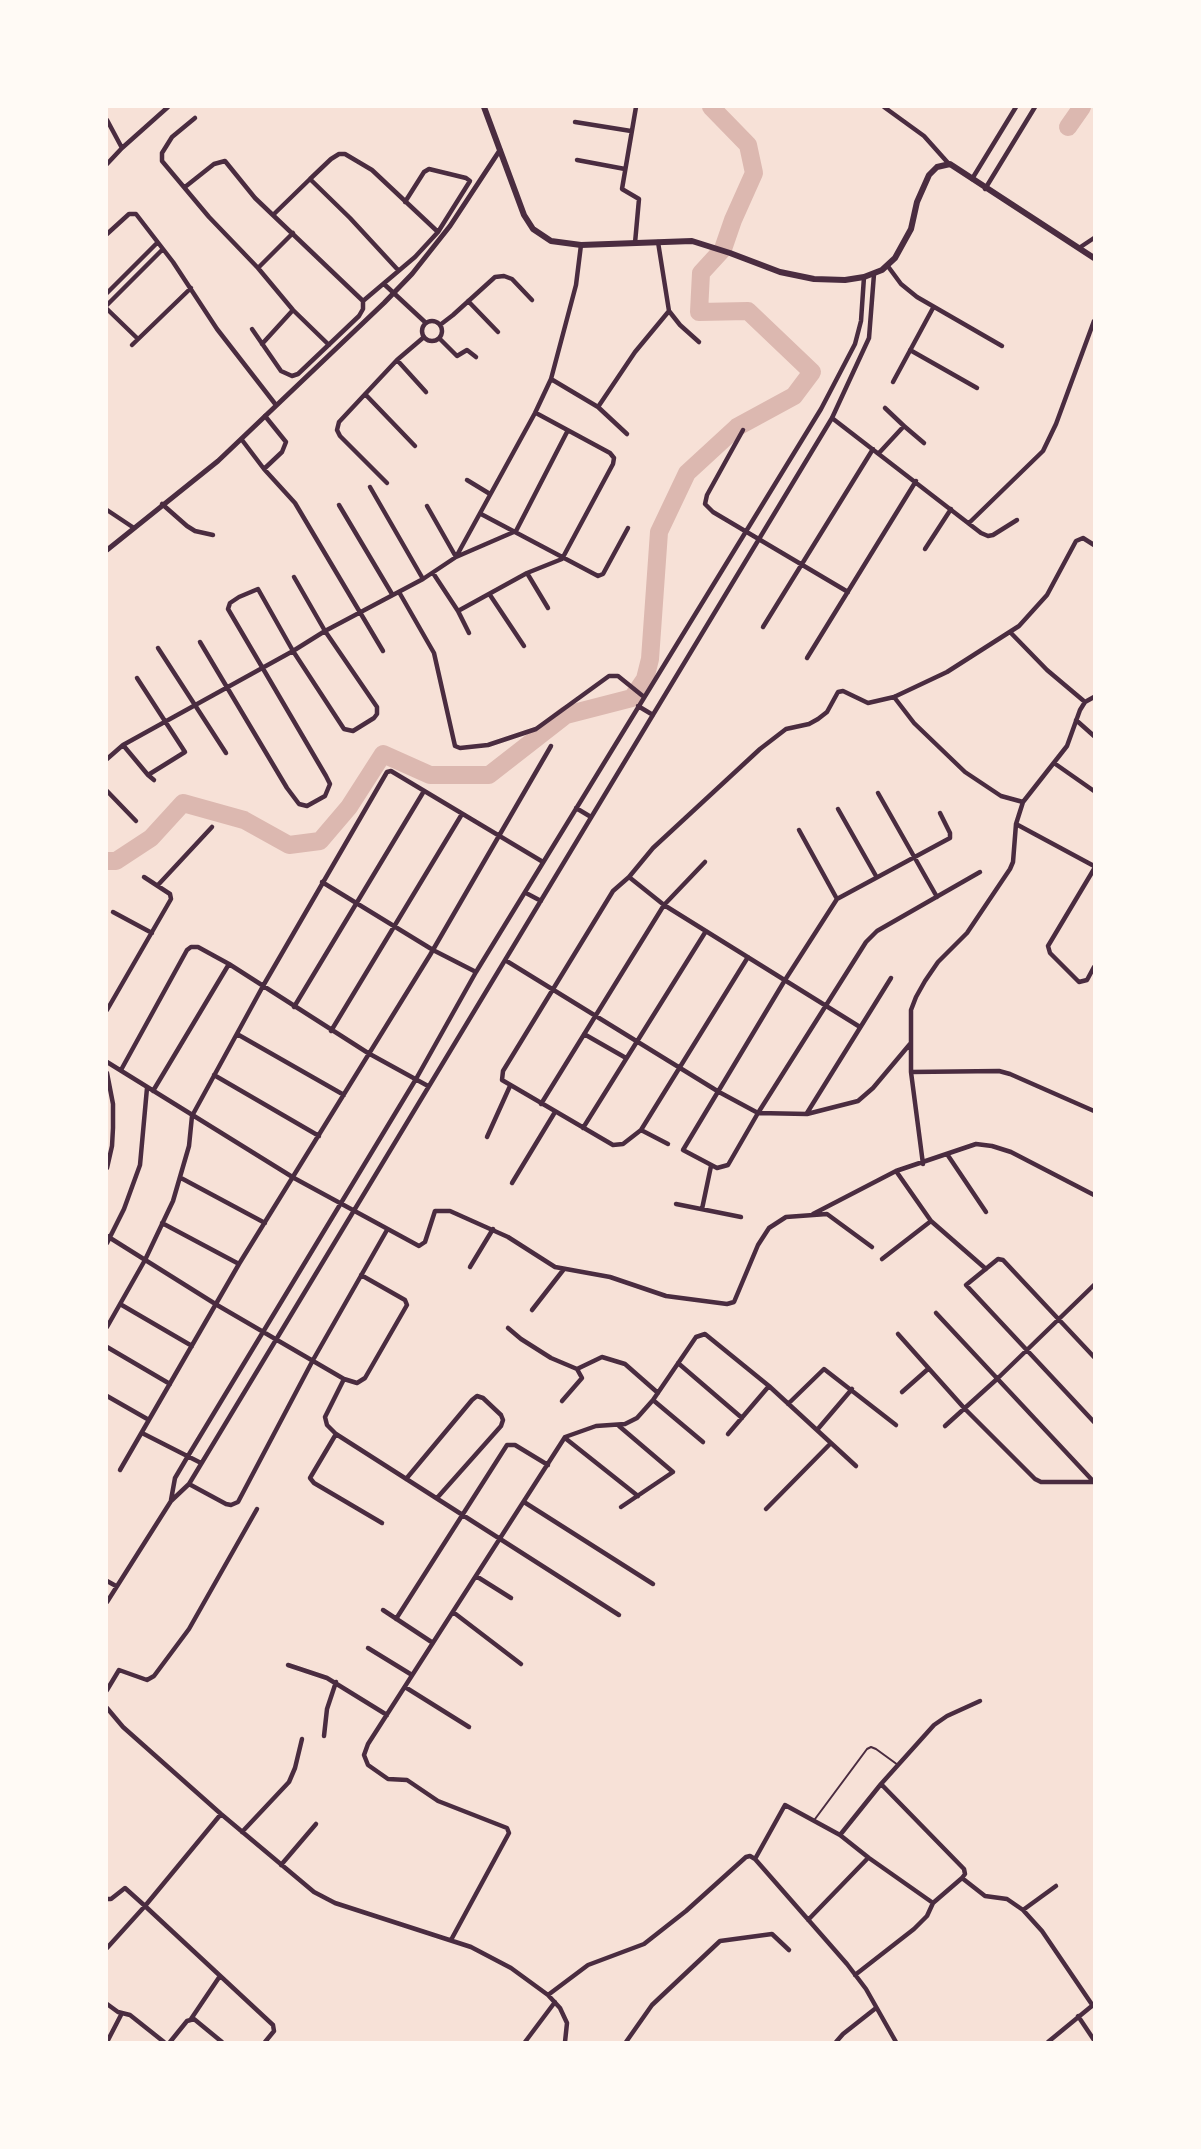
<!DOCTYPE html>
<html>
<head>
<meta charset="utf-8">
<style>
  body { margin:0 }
  #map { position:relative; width:1201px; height:2149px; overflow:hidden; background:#f7e1d7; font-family:Lato,sans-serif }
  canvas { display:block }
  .frame { position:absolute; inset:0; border:108px solid #fffaf5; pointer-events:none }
</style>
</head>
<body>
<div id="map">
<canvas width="1201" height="2149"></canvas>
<div class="frame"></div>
</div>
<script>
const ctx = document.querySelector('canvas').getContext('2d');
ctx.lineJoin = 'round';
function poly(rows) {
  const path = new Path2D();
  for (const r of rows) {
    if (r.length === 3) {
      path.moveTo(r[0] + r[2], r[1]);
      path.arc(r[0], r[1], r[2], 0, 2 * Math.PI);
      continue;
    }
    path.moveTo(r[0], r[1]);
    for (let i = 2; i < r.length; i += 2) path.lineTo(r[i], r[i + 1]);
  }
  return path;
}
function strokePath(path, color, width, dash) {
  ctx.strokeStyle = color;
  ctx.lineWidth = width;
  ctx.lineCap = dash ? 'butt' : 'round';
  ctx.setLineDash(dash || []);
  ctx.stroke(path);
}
strokePath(poly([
  [1068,127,1082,107],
  [107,861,116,861,151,838,183,803,244,820,289,845,320,841,349,807,383,754,430,775,489,775,566,715,632,698,645,679,650,659,659,532,687,473,737,427,794,396,812,372,748,311,699,312,701,273,723,249,733,220,754,173,748,145,711,107]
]), '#dcb8b0', 18);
strokePath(poly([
  [815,1819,867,1749,871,1747,876,1749,898,1765]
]), '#4a2c40', 2);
strokePath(poly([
  [884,107,924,136,949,164],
  [195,118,172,137,162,153,162,161,209,217,258,268,293,310,329,345],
  [107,120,122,148,107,164],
  [575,122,631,131],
  [122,148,168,107],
  [577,160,625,169],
  [310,179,331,159,339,154,345,154,372,170,438,232],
  [972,179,1016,107],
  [185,187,214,164,225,161,255,198,363,301],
  [985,189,1035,107],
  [273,215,310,179,350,218,398,270],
  [107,234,129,214,136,214,173,262,217,329,276,405],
  [658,242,669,311,680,325,699,342],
  [635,243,639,199,622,189,636,107],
  [1079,248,1094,238],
  [887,265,901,284,917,297,1002,346],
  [258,268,293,233],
  [384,284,426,323],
  [107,293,157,243],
  [468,301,498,332],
  [107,305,162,250],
  [107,309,138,339],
  [432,331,10],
  [440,325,453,315,495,277,504,276,512,279,532,300],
  [252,329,281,371,292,376,298,374,359,316,363,309,363,301,415,257,438,232,470,181,466,178,429,169,424,172,405,202],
  [439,338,457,356,467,350,476,357],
  [262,344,293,310],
  [132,345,191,288],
  [910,350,977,388],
  [397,360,426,392],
  [551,379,598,407,627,434],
  [893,382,933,308],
  [365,394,415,446],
  [598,407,635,352,669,311],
  [885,408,904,426],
  [832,418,981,533,988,536,993,535,1017,520],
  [743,430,707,495,705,504,713,512,848,592],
  [242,440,264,469,295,503,383,651],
  [879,453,904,426,924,443],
  [264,469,282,452,286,442,265,416],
  [467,480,490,494],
  [387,483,340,436,337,430,339,422,397,360,424,337],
  [370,487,423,579],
  [162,504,187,526,195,531,213,535],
  [339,505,392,594],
  [427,506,456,557,516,531,567,432],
  [107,510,134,528],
  [481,514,598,576,603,574,628,528],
  [969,523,1043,451,1056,424,1094,321],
  [925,549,951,509],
  [433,573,458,611,527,573,562,559,613,464,614,458,610,453,536,413],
  [527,573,548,608],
  [399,592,434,653,455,746,460,748,488,745,536,729,609,676,618,676,644,697],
  [490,595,524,646],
  [458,611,469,633],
  [763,627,873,449],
  [1010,632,1047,670,1085,702],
  [200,642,287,788,299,804,307,806,325,796,330,784,326,776,228,609,230,603,239,597,258,589,293,651,344,729,353,731,374,718,377,714,377,707,325,631,294,577],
  [158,648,226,753],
  [807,658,916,481],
  [894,697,914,723,965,772,1001,796,1023,802],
  [638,706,653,715],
  [1076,720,1094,736],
  [123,745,148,775,185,752,137,678],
  [107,759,123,745,293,651,325,631,423,579,456,557,535,413,551,379,576,285,581,245],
  [1054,763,1094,791],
  [148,775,154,780],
  [107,791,136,821],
  [878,793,937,897],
  [576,808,591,817],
  [838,809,876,876],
  [940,813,950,833,950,838,837,899,785,980,683,1150,717,1168,728,1165,758,1113,866,942,877,931,980,872],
  [1016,824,1094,866],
  [799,830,837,899],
  [1094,869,1048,946,1050,953,1079,982,1087,980,1094,967],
  [629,877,664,905,860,1027],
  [322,882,433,950,476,972],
  [158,885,212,827],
  [526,893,541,901],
  [113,912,152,933],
  [748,957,641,1130,623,1144,613,1145,502,1080,503,1071,613,891,629,877,653,848,760,749,786,729,809,724,818,719,827,712,838,692,843,691,868,703,894,697,947,672,1019,626,1047,595,1076,541,1083,538,1094,545],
  [505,960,719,1092,758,1113,807,1114,858,1101,873,1088,910,1044],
  [294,1007,424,791],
  [107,1010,171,899,170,894,144,877],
  [331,1031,462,814],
  [237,1034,344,1095],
  [584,1034,626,1058],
  [107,1062,294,1178,419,1246,425,1242,435,1211,450,1211,508,1237,555,1267,610,1277,666,1296,727,1304,734,1302,758,1245,769,1228,786,1217,827,1214,872,1247],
  [121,1070,187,950,191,947,198,947,229,964,368,1053,428,1086],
  [911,1072,999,1071,1010,1074,1094,1111],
  [107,1073,113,1104,113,1128,112,1146,107,1168],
  [214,1075,319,1136],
  [153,1091,229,964],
  [541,1104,664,905,705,862],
  [807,1113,891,978],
  [583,1128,706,931],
  [641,1130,668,1144],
  [487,1137,510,1086],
  [947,1154,986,1212],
  [923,1164,911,1072,911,1010,916,997,925,981,938,962,967,933,1010,869,1013,862,1016,824,1023,802,1067,746,1080,710,1085,702,1094,697],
  [896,1171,931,1221,986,1269],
  [181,1178,265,1223],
  [512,1183,555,1112],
  [676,1204,741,1217],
  [702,1209,711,1166],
  [813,1214,896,1171,976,1144,992,1146,1011,1152,1094,1195],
  [162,1223,239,1264],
  [107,1236,217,1305,344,1379,357,1383,365,1378,407,1305,405,1300,361,1275],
  [107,1243,124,1209,140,1165,147,1088],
  [882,1259,931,1221],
  [470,1267,493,1229],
  [120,1304,192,1346],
  [532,1310,564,1269],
  [936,1313,1093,1481],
  [107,1327,145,1260,173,1201,189,1146,192,1116,263,986,387,772,391,771,543,862],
  [508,1328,521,1339,551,1358,577,1369],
  [898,1334,965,1409,1035,1479,1041,1482,1094,1482],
  [107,1347,170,1384],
  [1094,1357,1003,1260,998,1259,966,1285,1094,1422],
  [678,1363,742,1418],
  [344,1379,325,1417,327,1425,336,1434,619,1615],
  [902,1392,928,1369],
  [107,1396,149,1420],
  [653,1400,703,1442],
  [562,1401,582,1378,577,1369,602,1357,625,1364,658,1393],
  [788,1404,824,1369,896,1425],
  [619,1426,673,1472,621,1507],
  [945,1426,997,1379,1094,1285],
  [817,1430,852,1389],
  [142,1433,201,1463],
  [336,1434,310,1478,314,1483,382,1523],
  [728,1434,769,1386],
  [565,1438,638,1496],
  [120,1470,239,1264,430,955,551,746],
  [406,1479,472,1400,477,1396,483,1398,501,1415,503,1420,501,1426,437,1498],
  [189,1484,226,1504,231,1505,238,1502,313,1360,387,1230],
  [171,1500,175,1478,188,1456,416,1079,476,972,821,409,855,344,861,321,864,277],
  [524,1502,653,1584],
  [766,1509,831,1443],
  [476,1576,511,1598],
  [107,1581,116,1586],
  [107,1602,171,1501,189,1484,832,418,869,338,874,274],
  [383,1610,433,1643],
  [453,1612,521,1664],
  [396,1619,507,1445,515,1445,548,1465],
  [368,1648,412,1675],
  [288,1665,327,1678,387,1715],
  [405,1687,469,1727],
  [107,1690,119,1670,147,1680,154,1676,189,1629,257,1509],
  [107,1708,123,1727,221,1814,314,1892,335,1903,471,1947,511,1968,548,1995,560,2008,567,2023,565,2042],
  [324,1736,327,1709,336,1682],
  [881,1784,964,1869,965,1874,962,1878],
  [221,1814,145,1906,273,2025,274,2031,265,2042],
  [242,1832,289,1782,295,1768,302,1739],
  [840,1835,881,1784,934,1725,947,1716,980,1701],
  [755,1859,785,1805,840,1835,869,1858,933,1903,962,1878,985,1896,1007,1899,1023,1910,1056,1886],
  [281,1865,316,1824],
  [107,1899,111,1899,125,1888,145,1906,107,1948],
  [1023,1910,1042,1931,1093,2006],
  [808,1920,868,1858],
  [451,1940,509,1833,507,1828,438,1801,407,1780,388,1779,368,1765,364,1755,368,1744,565,1437,596,1426,625,1424,637,1418,653,1400,696,1337,705,1334,769,1386,856,1466],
  [855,1975,914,1929,927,1916,933,1903],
  [548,1995,588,1965,644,1944,686,1911,746,1857,750,1856,755,1859,847,1964,866,1989,896,2042],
  [107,2004,118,2012,130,2015,164,2042],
  [1078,2016,1094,2040],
  [191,2019,220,1976],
  [107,2042,122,2013],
  [170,2042,187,2021,194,2019,222,2042],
  [525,2042,555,2002],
  [626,2042,652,2005,720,1941,772,1934,789,1950],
  [836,2042,843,2034,876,2008],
  [1048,2042,1093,2005]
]), '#4a2c40', 4.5);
strokePath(poly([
  [107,550,218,461,384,303,412,274,450,226,500,150]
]), '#4a2c40', 5);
strokePath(poly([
  [484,107,524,215,533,229,551,241,581,245,692,241,730,253,780,272,814,279,845,280,864,277,882,270,895,258,911,229,917,202,929,175,937,167,950,164,1094,258]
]), '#4a2c40', 6);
</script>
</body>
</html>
